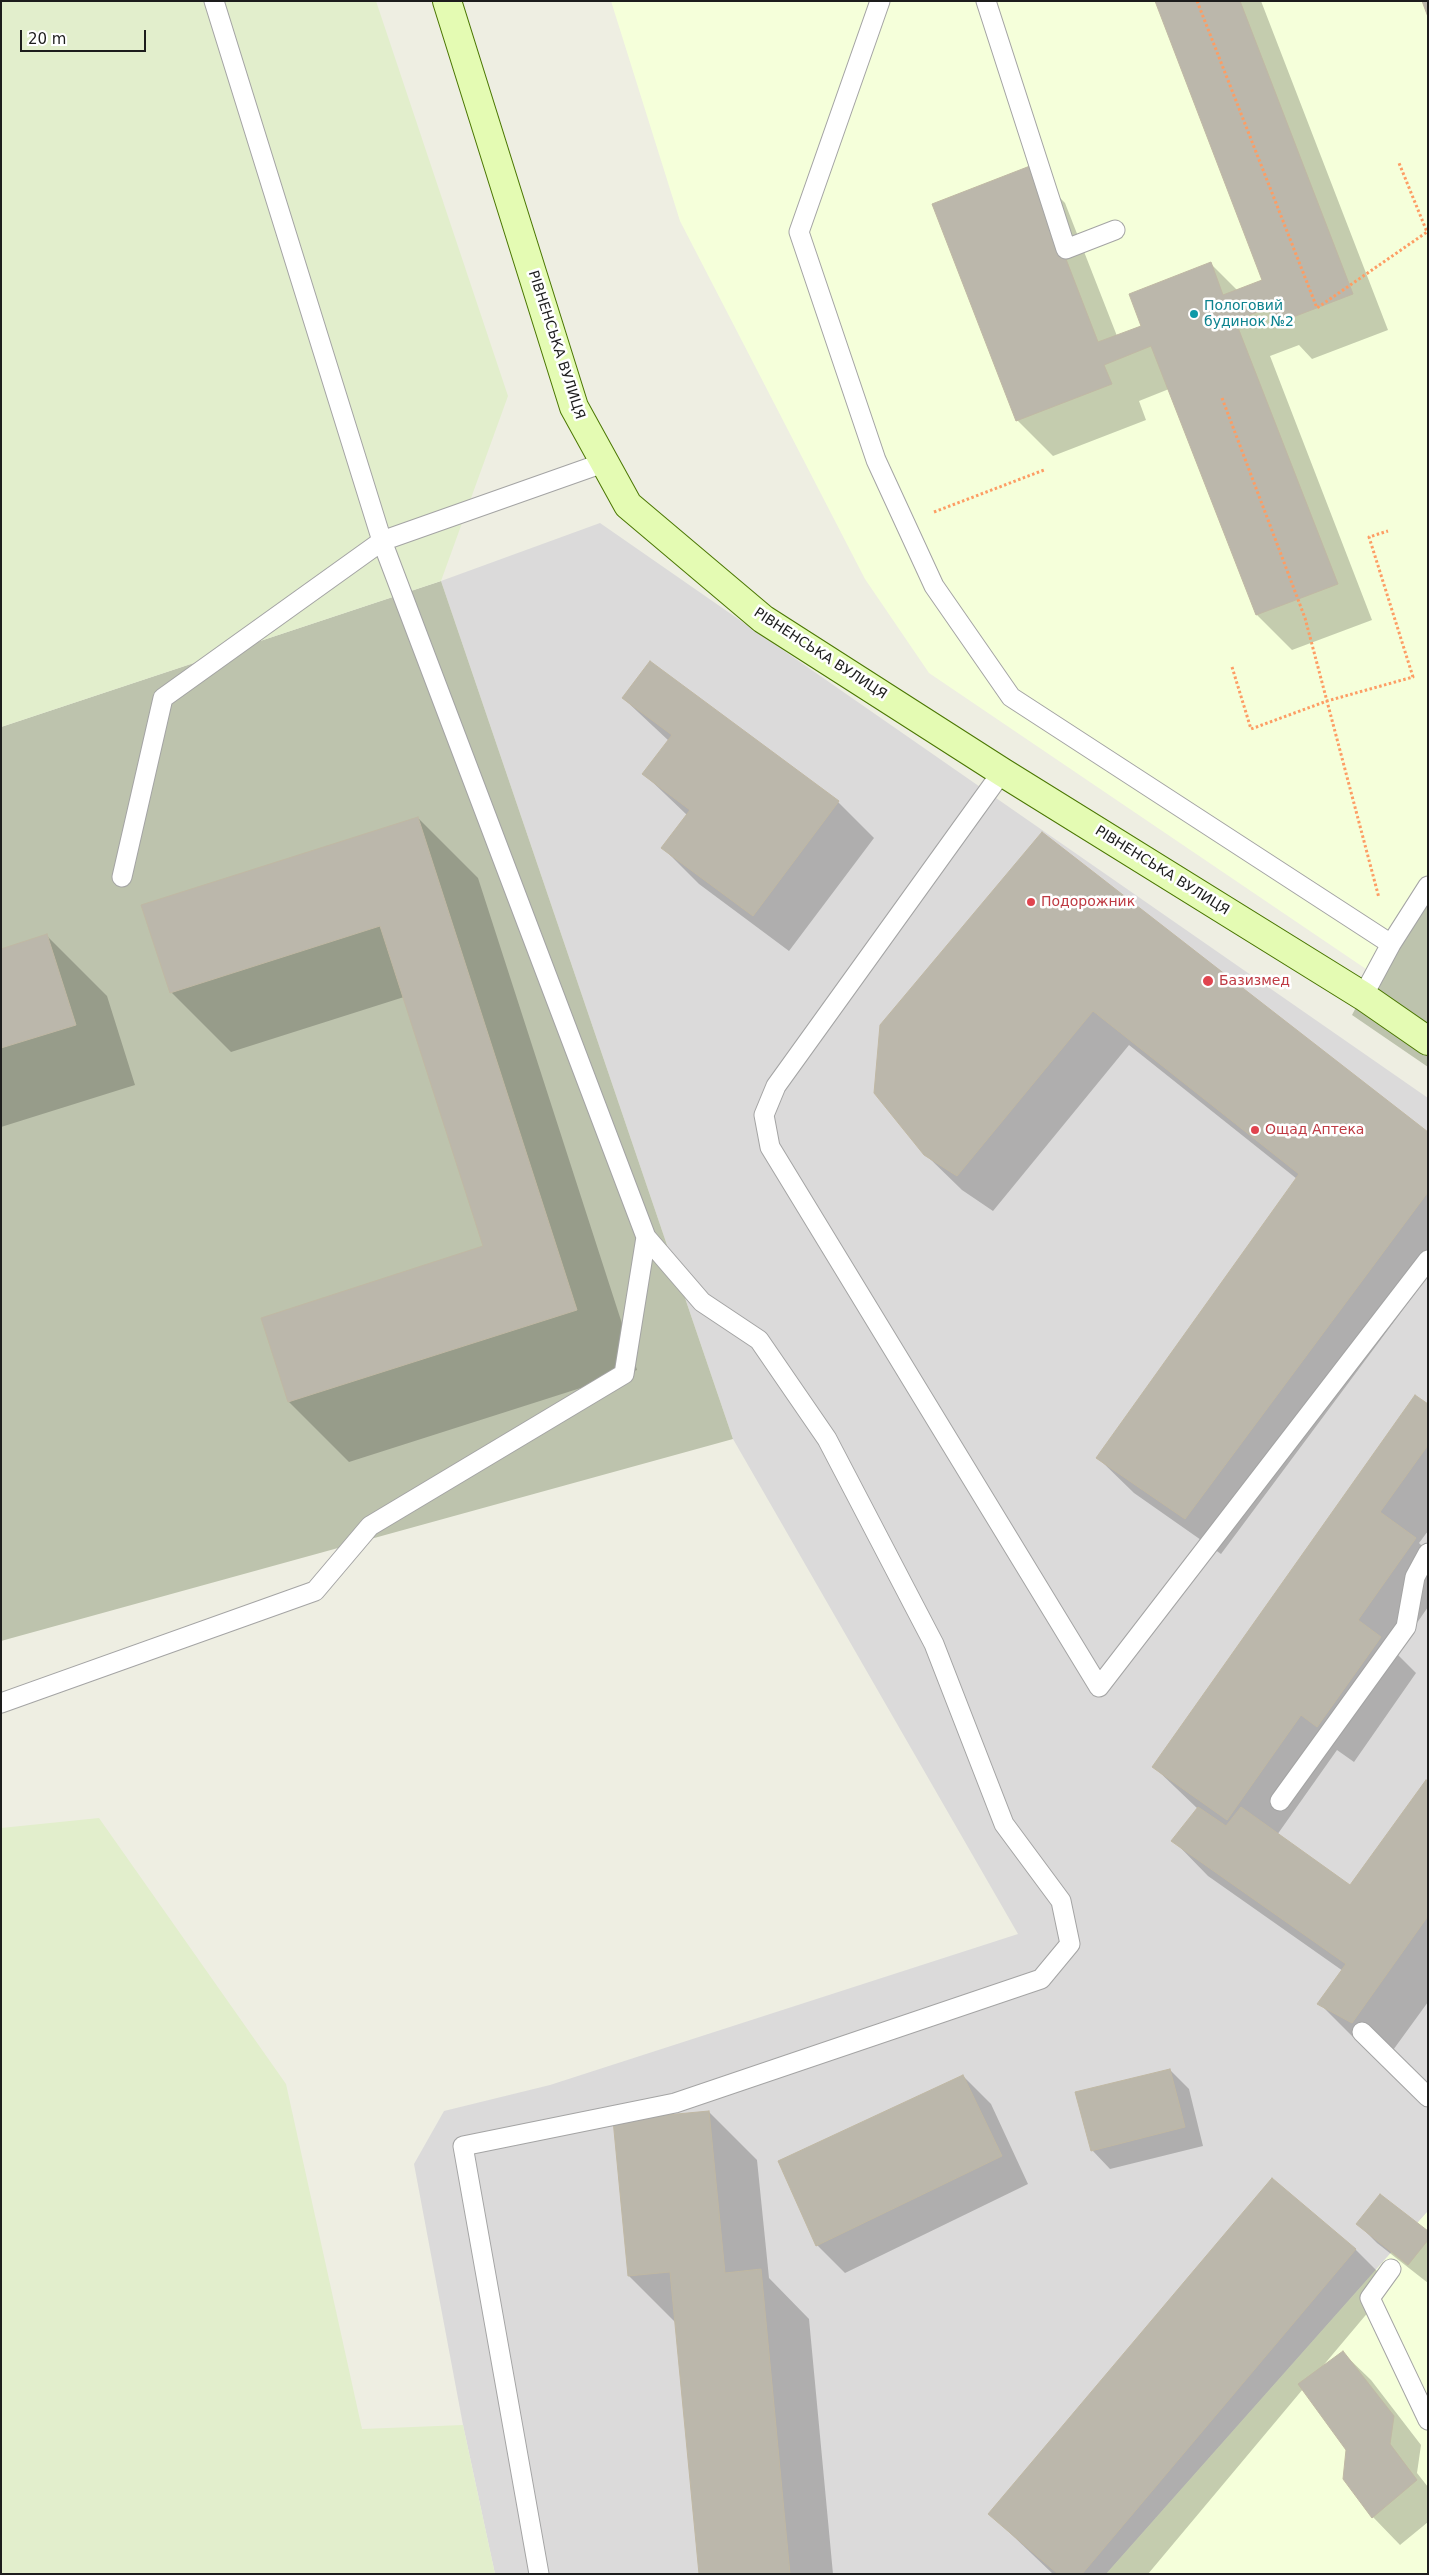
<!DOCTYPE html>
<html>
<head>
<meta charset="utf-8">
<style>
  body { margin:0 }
  #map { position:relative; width:1429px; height:2575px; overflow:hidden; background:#eeeee2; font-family:"DejaVu Sans",sans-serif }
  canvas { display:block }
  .frame { position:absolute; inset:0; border:2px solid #1d1d1d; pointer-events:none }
  .scale { position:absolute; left:20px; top:30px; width:126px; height:22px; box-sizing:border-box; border:2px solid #1d1d1d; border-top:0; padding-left:6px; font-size:15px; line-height:18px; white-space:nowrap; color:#1d1d1d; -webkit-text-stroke:4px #fff; paint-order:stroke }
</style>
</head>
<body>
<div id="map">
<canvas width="1429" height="2575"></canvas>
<div class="frame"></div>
<div class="scale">20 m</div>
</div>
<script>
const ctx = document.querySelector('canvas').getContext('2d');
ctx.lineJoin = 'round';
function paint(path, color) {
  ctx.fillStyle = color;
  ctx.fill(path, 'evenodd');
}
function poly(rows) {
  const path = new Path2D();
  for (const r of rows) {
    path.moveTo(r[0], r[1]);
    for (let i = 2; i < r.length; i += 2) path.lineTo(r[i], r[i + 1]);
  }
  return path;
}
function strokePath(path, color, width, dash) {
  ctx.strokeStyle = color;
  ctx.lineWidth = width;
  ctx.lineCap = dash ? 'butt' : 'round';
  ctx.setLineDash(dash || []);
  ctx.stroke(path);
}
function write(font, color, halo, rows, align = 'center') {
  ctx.font = font + ' "DejaVu Sans",sans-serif';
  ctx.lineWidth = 5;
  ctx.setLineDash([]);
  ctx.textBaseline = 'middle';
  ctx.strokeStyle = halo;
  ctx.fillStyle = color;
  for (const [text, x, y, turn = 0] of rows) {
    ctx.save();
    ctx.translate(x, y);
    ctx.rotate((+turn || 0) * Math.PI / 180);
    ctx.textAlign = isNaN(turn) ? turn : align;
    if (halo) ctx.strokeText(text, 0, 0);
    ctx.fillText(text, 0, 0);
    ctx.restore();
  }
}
paint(poly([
  [600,523,1428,1098,1428,2211,1106,2574,495,2574,463,2425,414,2164,444,2111,550,2085,1018,1934,733,1439,441,581]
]), '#dbdada');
paint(poly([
  [611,1,1428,1,1428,1011,929,673,865,579,680,221],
  [1428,2211,1428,2574,1106,2574]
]), '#f5ffda');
paint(poly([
  [441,581,733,1439,1,1641,1,727],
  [1428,886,1428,1067,1352,1015,1418,889]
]), '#bdc3ad');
paint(poly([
  [1,1,376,1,508,396,441,581,1,727],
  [99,1818,286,2084,362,2429,463,2425,495,2574,1,2574,1,1828]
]), '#e2eecc');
paint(poly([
  [1156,1,1261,1,1388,330,1312,359,1299,345,1270,356,1372,620,1292,650,1257,615,1169,389,1139,401,1146,420,1053,456,1017,420,1030,167,1065,203,1117,336,1142,326,1210,263,1238,291,1264,281],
  [650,662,838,802,874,838,789,951,699,884,663,848,687,815,644,774,669,741,623,698],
  [418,818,478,878,637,1370,349,1462,289,1402,485,1247,404,997,231,1052,171,992],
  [1042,834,1428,1133,1428,1276,1221,1554,1134,1493,1098,1458,1297,1179,1129,1045,993,1211,962,1190,925,1154],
  [47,936,107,996,135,1085,1,1127,1,950],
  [1428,1405,1428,1531,1419,1543,1428,1552,1428,1607,1396,1653,1416,1673,1354,1762,1337,1750,1277,1835,1351,1887,1428,1783,1428,2002,1388,2057,1355,2039,1319,2003,1343,1971,1208,1876,1173,1840,1198,1809,1154,1767],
  [1170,2070,1189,2089,1203,2146,1110,2169,1092,2150],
  [963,2076,991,2104,1028,2184,845,2273,817,2245],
  [709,2112,757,2160,769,2278,809,2319,833,2574,700,2574,676,2323,629,2276],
  [1358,2224,1428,2232,1428,2283,1377,2243],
  [1355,2249,1391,2285,1322,2367,1343,2353,1371,2380,1421,2445,1417,2473,1428,2487,1428,2522,1400,2545,1373,2517,1347,2450,1303,2389,1148,2574,1053,2574,990,2514]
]), '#0003');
const building = poly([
  [1155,1,1240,1,1353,294,1275,324,1269,308,1235,320,1338,584,1256,615,1151,346,1104,365,1112,384,1016,421,932,204,1030,166,1098,342,1141,326,1129,294,1211,262,1223,295,1262,280,1155,1],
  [1422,1,1428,1,1428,17,1422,1],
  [650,661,839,801,753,916,661,848,690,810,642,774,672,735,622,698,650,661],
  [418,817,577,1310,288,1402,261,1318,483,1246,380,926,170,993,141,905,418,817],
  [1042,832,1428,1132,1428,1192,1185,1519,1096,1458,1299,1174,1093,1011,957,1176,924,1155,874,1093,880,1025,1042,832],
  [47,934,76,1025,1,1048,1,949,47,934],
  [1415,1395,1428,1404,1428,1445,1380,1512,1416,1538,1358,1620,1381,1637,1317,1727,1301,1715,1227,1820,1152,1767,1415,1395],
  [1426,1780,1428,1781,1428,1916,1352,2023,1317,2004,1346,1964,1171,1841,1198,1807,1226,1826,1241,1807,1350,1885,1426,1780],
  [1170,2069,1185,2127,1091,2151,1075,2092,1170,2069],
  [963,2075,1002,2156,816,2246,778,2161,963,2075],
  [709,2111,725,2273,761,2269,790,2574,699,2574,670,2272,628,2276,613,2120,709,2111],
  [1272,2178,1356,2249,1082,2574,1058,2574,988,2514,1272,2178],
  [1380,2194,1428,2231,1428,2240,1408,2265,1356,2224,1380,2194],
  [1343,2351,1394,2416,1390,2444,1417,2480,1372,2518,1343,2479,1346,2450,1298,2384,1343,2351]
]);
paint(building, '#bbb7ab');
strokePath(building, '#c0b8a4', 1);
const lane = poly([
  [880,1,799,232,876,460,934,586,1011,697,1391,944,1428,886],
  [986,1,1066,249,1115,230],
  [1002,772,776,1086,764,1115,770,1147,1099,1687,1428,1260],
  [122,877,163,698,382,541,603,463],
  [1363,996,1391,944],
  [1,1703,315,1591,370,1526,624,1374,646,1237,382,541,214,1],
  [1280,1801,1406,1627,1415,1577,1428,1553],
  [1362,2032,1428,2097],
  [1391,2269,1370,2298,1428,2420],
  [539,2574,463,2146,675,2103,1041,1979,1070,1944,1061,1901,1004,1824,934,1644,827,1439,759,1340,702,1302,646,1237]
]);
const secondary = poly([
  [447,1,574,407,628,505,763,619,1002,772,1363,996,1428,1041]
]);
strokePath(lane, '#a4a4a4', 21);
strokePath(secondary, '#4a7602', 30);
strokePath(poly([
  [1197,1,1317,308,1427,232,1399,163],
  [1222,398,1305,618,1379,898],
  [934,512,1044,470],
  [1232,667,1251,729,1327,701,1413,677,1369,537,1388,531]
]), '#fd9d64', 3, [2.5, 2.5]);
strokePath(lane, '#fff', 19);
strokePath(secondary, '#e4fbb3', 28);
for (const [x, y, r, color] of [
  [1194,314,5,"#0f9aa8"],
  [1031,902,5,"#e0444e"],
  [1208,981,6,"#e0444e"],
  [1255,1130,5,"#e0444e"]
]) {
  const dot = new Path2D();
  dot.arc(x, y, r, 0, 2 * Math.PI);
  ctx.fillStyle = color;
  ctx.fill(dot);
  strokePath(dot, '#fff', 2);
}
write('14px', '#0d838f', '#fff', [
  ["Пологовий",1204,306],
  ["будинок №2",1204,322]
], 'left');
write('14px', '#1d1d1d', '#fff', [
  ["РІВНЕНСЬКА ВУЛИЦЯ",556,345,72],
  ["РІВНЕНСЬКА ВУЛИЦЯ",820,654,33],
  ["РІВНЕНСЬКА ВУЛИЦЯ",1162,871,32]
]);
write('14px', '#be3a42', '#fff', [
  ["Подорожник",1041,902],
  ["Базизмед",1219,981],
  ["Ощад Аптека",1265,1130]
], 'left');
</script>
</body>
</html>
